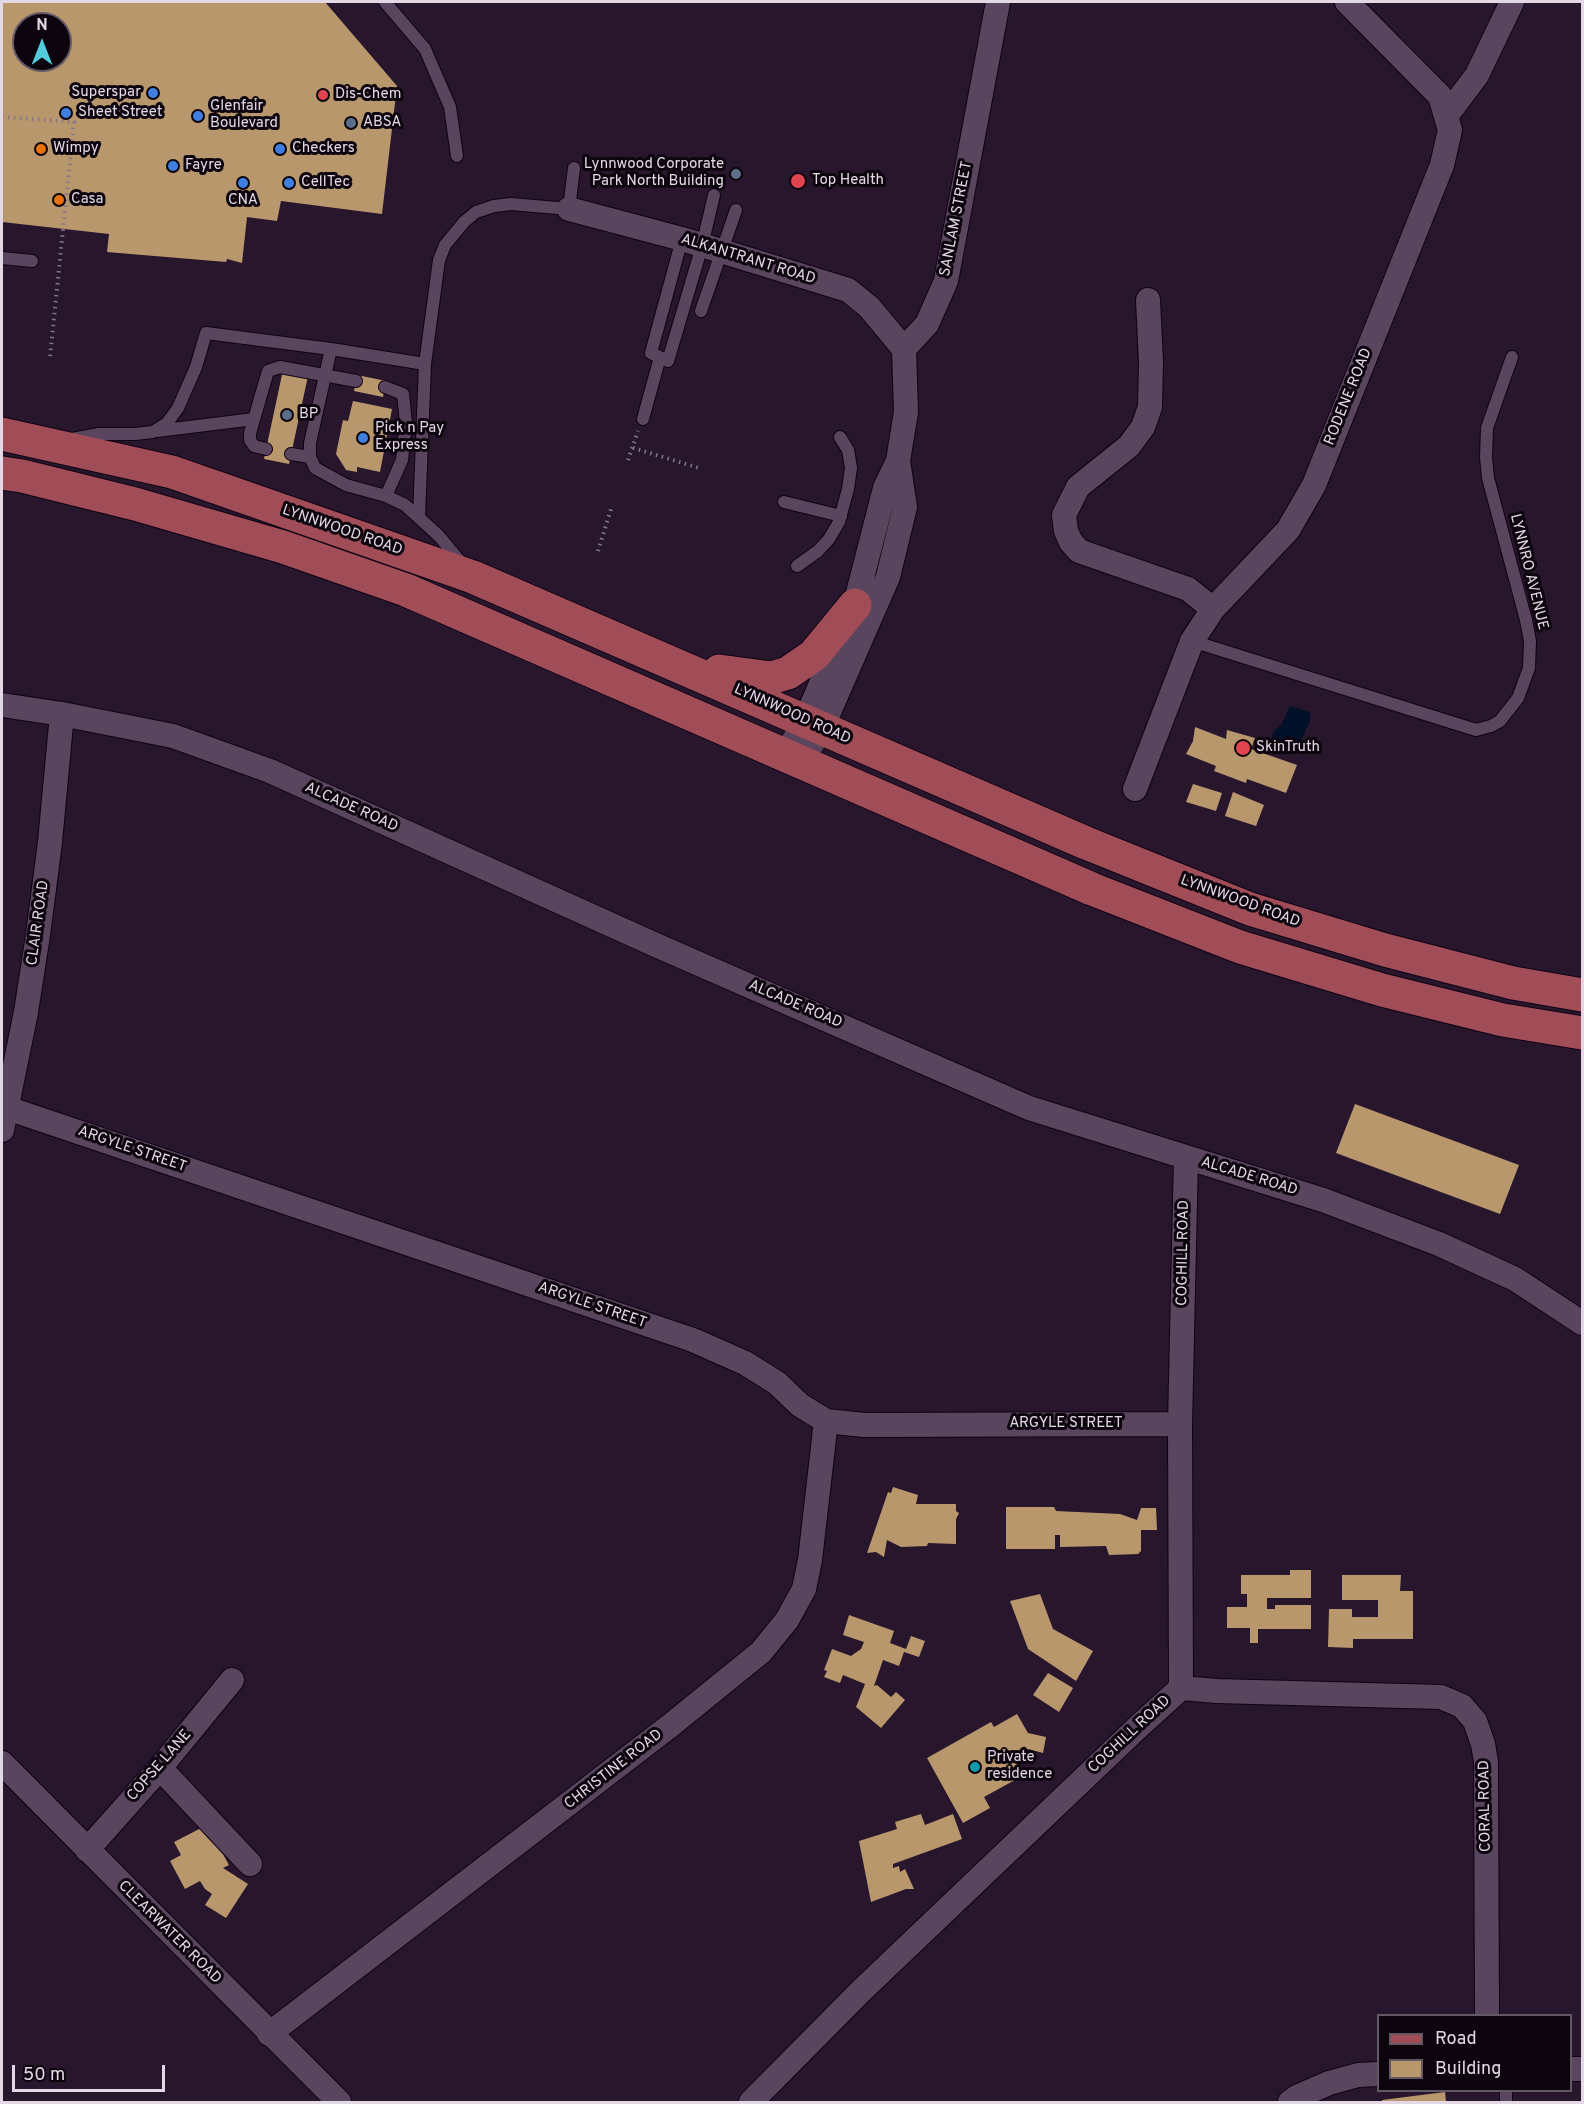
<!DOCTYPE html>
<html>
<head>
<meta charset="utf-8">
<style>
  body { margin:0 }
  #map { position:relative; width:1584px; height:2104px; overflow:hidden; background:#28162d; font-family:Overpass,sans-serif }
  canvas { display:block }
  .frame { position:absolute; inset:0; border:3px solid #e4d8e7; pointer-events:none }
  .legend { position:absolute; left:1377px; top:2014px; width:195px; height:78px; box-sizing:border-box; background:#0d050e; border:2px solid #635965; margin:0; padding:8px 10px; list-style:none; font-size:18px; color:#e4d8e7 }
  .legend li { display:flex; align-items:center; gap:12px; height:30px }
  .legend b { width:30px; border:2px solid #635965 }
  .north { position:absolute; left:12px; top:12px; width:60px; height:60px; box-sizing:border-box; background:#0d050e; border:2px solid #635965; border-radius:50%; rotate:0deg; font-size:16px; font-weight:700; line-height:24px; text-align:center; color:#e4d8e7 }
  .north::after { content:''; display:block; margin:auto; width:21px; height:27px; background:#53cbda; clip-path:polygon(50% 0,100% 100%,50% 72%,0 100%) }
  .scale { position:absolute; left:12px; top:2065px; width:153px; height:27px; box-sizing:border-box; border:3px solid #e4d8e7; border-top:0; padding-left:8px; font-size:18px; line-height:21px; white-space:nowrap; color:#e4d8e7; -webkit-text-stroke:4px #0d050e; paint-order:stroke }
</style>
</head>
<body>
<div id="map">
<canvas width="1584" height="2104"></canvas>
<div class="frame"></div>
<ul class="legend">
<li><b style="height:8px;background:#a04d57"></b>Road</li>
<li><b style="height:16px;background:#b9976d"></b>Building</li>
</ul>
<div class="north">N</div>
<div class="scale">50 m</div>
</div>
<script>
const ctx = document.querySelector('canvas').getContext('2d');
ctx.lineJoin = 'round';
function paint(path, color) {
  ctx.fillStyle = color;
  ctx.fill(path, 'evenodd');
}
function poly(rows) {
  const path = new Path2D();
  for (const r of rows) {
    path.moveTo(r[0], r[1]);
    for (let i = 2; i < r.length; i += 2) path.lineTo(r[i], r[i + 1]);
  }
  return path;
}
function strokePath(path, color, width, dash) {
  ctx.strokeStyle = color;
  ctx.lineWidth = width;
  ctx.lineCap = dash ? 'butt' : 'round';
  ctx.setLineDash(dash || []);
  ctx.stroke(path);
}
function write(font, color, halo, rows, align = 'center') {
  ctx.font = font + ' Overpass,sans-serif';
  ctx.lineWidth = 6;
  ctx.setLineDash([]);
  ctx.textBaseline = 'middle';
  ctx.strokeStyle = halo;
  ctx.fillStyle = color;
  for (const [text, x, y, turn = 0] of rows) {
    ctx.save();
    ctx.translate(x, y);
    ctx.rotate((+turn || 0) * Math.PI / 180);
    ctx.textAlign = isNaN(turn) ? turn : align;
    if (halo) ctx.strokeText(text, 0, 0);
    ctx.fillText(text, 0, 0);
    ctx.restore();
  }
}
paint(poly([
  [1290,706,1310,712,1310,721,1297,749,1281,753,1270,742,1274,731,1281,725]
]), '#001028');
paint(poly([
  [2,2,325,2,397,86,382,214,281,201,277,221,247,217,242,263,227,259,226,262,107,252,109,234,2,222],
  [24,24,60,24,60,60,24,60],
  [283,370,308,376,289,464,264,459],
  [357,375,386,381,383,397,354,391],
  [353,401,392,409,380,472,357,467,357,472,346,470,336,454,343,420,348,421],
  [1195,727,1226,739,1227,730,1255,738,1251,749,1297,765,1286,793,1247,779,1246,783,1214,771,1216,766,1186,754,1193,741],
  [1193,784,1222,793,1216,811,1186,802],
  [1233,792,1264,805,1256,826,1225,816],
  [1355,1104,1519,1165,1500,1214,1336,1153],
  [893,1487,918,1495,916,1504,956,1504,956,1511,959,1513,956,1519,956,1544,928,1543,927,1546,901,1547,887,1540,884,1557,876,1552,867,1553,888,1492,891,1493],
  [1006,1507,1054,1507,1056,1511,1120,1514,1137,1520,1141,1508,1156,1508,1157,1530,1141,1530,1141,1551,1138,1554,1109,1555,1106,1546,1060,1547,1060,1535,1055,1535,1055,1549,1006,1549],
  [1290,1570,1311,1570,1311,1598,1267,1598,1267,1609,1275,1609,1275,1605,1311,1605,1311,1629,1258,1629,1258,1643,1250,1643,1250,1628,1227,1628,1227,1607,1247,1607,1247,1594,1241,1594,1241,1575,1290,1575],
  [1342,1575,1401,1575,1400,1591,1413,1591,1413,1639,1353,1639,1353,1648,1328,1647,1329,1609,1352,1609,1352,1617,1378,1617,1378,1600,1342,1600],
  [1040,1594,1053,1629,1093,1651,1076,1681,1028,1649,1010,1601],
  [849,1615,894,1631,890,1643,906,1649,911,1636,925,1641,919,1657,904,1652,899,1666,883,1660,874,1686,877,1685,891,1697,896,1692,905,1700,881,1728,856,1707,865,1684,843,1675,840,1683,824,1677,827,1671,824,1670,832,1649,851,1656,861,1649,864,1642,843,1635],
  [1048,1673,1073,1688,1059,1712,1033,1695],
  [1017,1714,1028,1733,1046,1737,1043,1753,1028,1749,1013,1757,1024,1775,984,1797,990,1808,963,1823,927,1758,991,1722,994,1727],
  [921,1814,925,1825,953,1814,962,1839,893,1864,893,1868,899,1866,900,1872,905,1869,914,1889,906,1889,871,1902,859,1841,897,1829,895,1822],
  [207,1825,229,1865,223,1868,248,1884,226,1918,205,1905,212,1894,205,1889,200,1881,185,1889,170,1861,181,1855,174,1842],
  [1445,2092,1446,2102,1382,2102,1382,2100]
]), '#b9976d');
const lane = poly([
  [385,2,425,49,450,107,457,156],
  [682,239,651,353,668,361,702,246,714,195],
  [2,258,32,261],
  [701,311,736,210],
  [331,349,310,443,310,457,315,468,346,485,386,496,405,505,439,536,464,566],
  [385,387,403,394,406,423,402,460,386,496],
  [643,419,660,357],
  [157,431,254,419],
  [72,439,99,434,135,434,153,432,167,423,178,408,196,367,206,333,331,349,425,364],
  [266,449,254,446,250,440,250,433,268,371,280,367,356,381],
  [291,454,310,457],
  [784,502,841,516],
  [419,517,425,364,439,260,445,245,464,222,476,212,494,206,511,204,569,209,574,168],
  [797,566,818,551,829,539,839,522,848,489,851,468,848,450,840,437],
  [1192,641,1476,730,1491,726,1500,721,1518,698,1529,668,1530,641,1526,620,1488,478,1486,457,1487,428,1512,357],
  [1506,2102,1506,2090]
]);
const street = poly([
  [1447,115,1477,75,1512,2],
  [569,209,682,239,848,290,869,307,904,349],
  [1148,300,1151,362,1150,407,1143,427,1129,446,1078,487,1064,515,1066,531,1071,542,1079,551,1188,589,1213,609],
  [2,705,62,714,173,736,270,771,658,946,1029,1108,1323,1200,1439,1244,1515,1279,1582,1323],
  [785,755,805,721,855,605,885,488,898,461,906,412,904,349,927,324,946,281,998,2],
  [801,762,822,728,888,577,905,507,898,461],
  [1135,789,1192,641,1213,609,1288,530,1314,485,1442,165,1450,130,1440,96,1347,2],
  [7,1108,693,1340,745,1363,777,1383,800,1405,826,1421,864,1425,1180,1424],
  [2,1130,26,1012,38,935,50,842,62,714],
  [1181,1688,1217,1691,1441,1697,1462,1706,1475,1721,1483,1744,1486,1762,1487,2016],
  [2,1763,339,2102],
  [160,1768,250,1864],
  [87,1850,160,1768,232,1680],
  [269,2034,671,1725,761,1652,787,1620,804,1589,810,1560,826,1421],
  [1570,2069,1582,2069],
  [751,2102,861,1991,1138,1727,1181,1688,1180,1424,1186,1157],
  [1290,2102,1297,2097,1329,2083,1358,2075,1378,2074]
]);
const primary = poly([
  [2,434,172,472,473,577,1086,843,1250,909,1385,950,1513,983,1582,995],
  [2,473,22,476,135,504,283,547,406,590,1092,889,1240,947,1382,990,1503,1020,1582,1033],
  [719,671,771,678,788,673,814,655,855,605]
]);
strokePath(lane, '#100214', 14);
strokePath(street, '#100214', 26);
strokePath(primary, '#100214', 35);
strokePath(poly([
  [2,117,74,122,50,357],
  [633,448,699,468],
  [628,460,638,431],
  [598,551,612,506]
]), '#857689', 4, [1.5, 4.5]);
strokePath(lane, '#5a455f', 12);
strokePath(street, '#5a455f', 24);
strokePath(primary, '#a04d57', 33);
for (const [x, y, r, color] of [
  [153,93,6,"#3f7fe0"],
  [323,95,6,"#e0444e"],
  [66,113,6,"#3f7fe0"],
  [198,116,6,"#3f7fe0"],
  [351,123,6,"#5c6f8a"],
  [41,149,6,"#e8710a"],
  [280,149,6,"#3f7fe0"],
  [173,166,6,"#3f7fe0"],
  [736,174,6,"#5c6f8a"],
  [798,181,8,"#e0444e"],
  [243,183,6,"#3f7fe0"],
  [289,183,6,"#3f7fe0"],
  [59,200,6,"#e8710a"],
  [287,415,6,"#5c6f8a"],
  [363,438,6,"#3f7fe0"],
  [1243,748,8,"#e0444e"],
  [975,1767,6,"#0f9aa8"]
]) {
  const dot = new Path2D();
  dot.arc(x, y, r, 0, 2 * Math.PI);
  ctx.fillStyle = color;
  ctx.fill(dot);
  strokePath(dot, '#0d050e', 2);
}
write('15px', '#e4d8e7', '#0d050e', [
  ["Superspar",141,93,"right"],
  ["Dis-Chem",335,95],
  ["Glenfair",210,107],
  ["Boulevard",210,124],
  ["Sheet Street",78,113],
  ["ABSA",363,123],
  ["Wimpy",53,149],
  ["Checkers",292,149],
  ["Lynnwood Corporate",724,165,"right"],
  ["Park North Building",724,182,"right"],
  ["Fayre",185,166],
  ["Top Health",812,181],
  ["CellTec",301,183],
  ["Casa",71,200],
  ["CNA",243,201,"center"],
  ["BP",299,415],
  ["Pick n Pay",375,429],
  ["Express",375,446],
  ["SkinTruth",1256,748],
  ["Private",987,1758],
  ["residence",987,1775]
], 'left');
write('15px', '#e4d8e7', '#0d050e', [
  ["SANLAM STREET",957,219,-79],
  ["ALKANTRANT ROAD",748,260,17],
  ["RODENE ROAD",1349,397,-68],
  ["LYNNWOOD ROAD",342,531,19],
  ["LYNNRO AVENUE",1528,572,76],
  ["LYNNWOOD ROAD",792,715,24],
  ["ALCADE ROAD",351,808,24],
  ["LYNNWOOD ROAD",1240,902,20],
  ["CLAIR ROAD",39,923,-82],
  ["ALCADE ROAD",795,1005,23],
  ["ARGYLE STREET",132,1150,19],
  ["ALCADE ROAD",1249,1177,17],
  ["COGHILL ROAD",1184,1253,-89],
  ["ARGYLE STREET",592,1306,19],
  ["ARGYLE STREET",1066,1424],
  ["COGHILL ROAD",1130,1735,-43],
  ["COPSE LANE",160,1766,-49],
  ["CHRISTINE ROAD",614,1770,-38],
  ["CORAL ROAD",1486,1806,-91],
  ["CLEARWATER ROAD",169,1933,45]
]);
</script>
</body>
</html>
